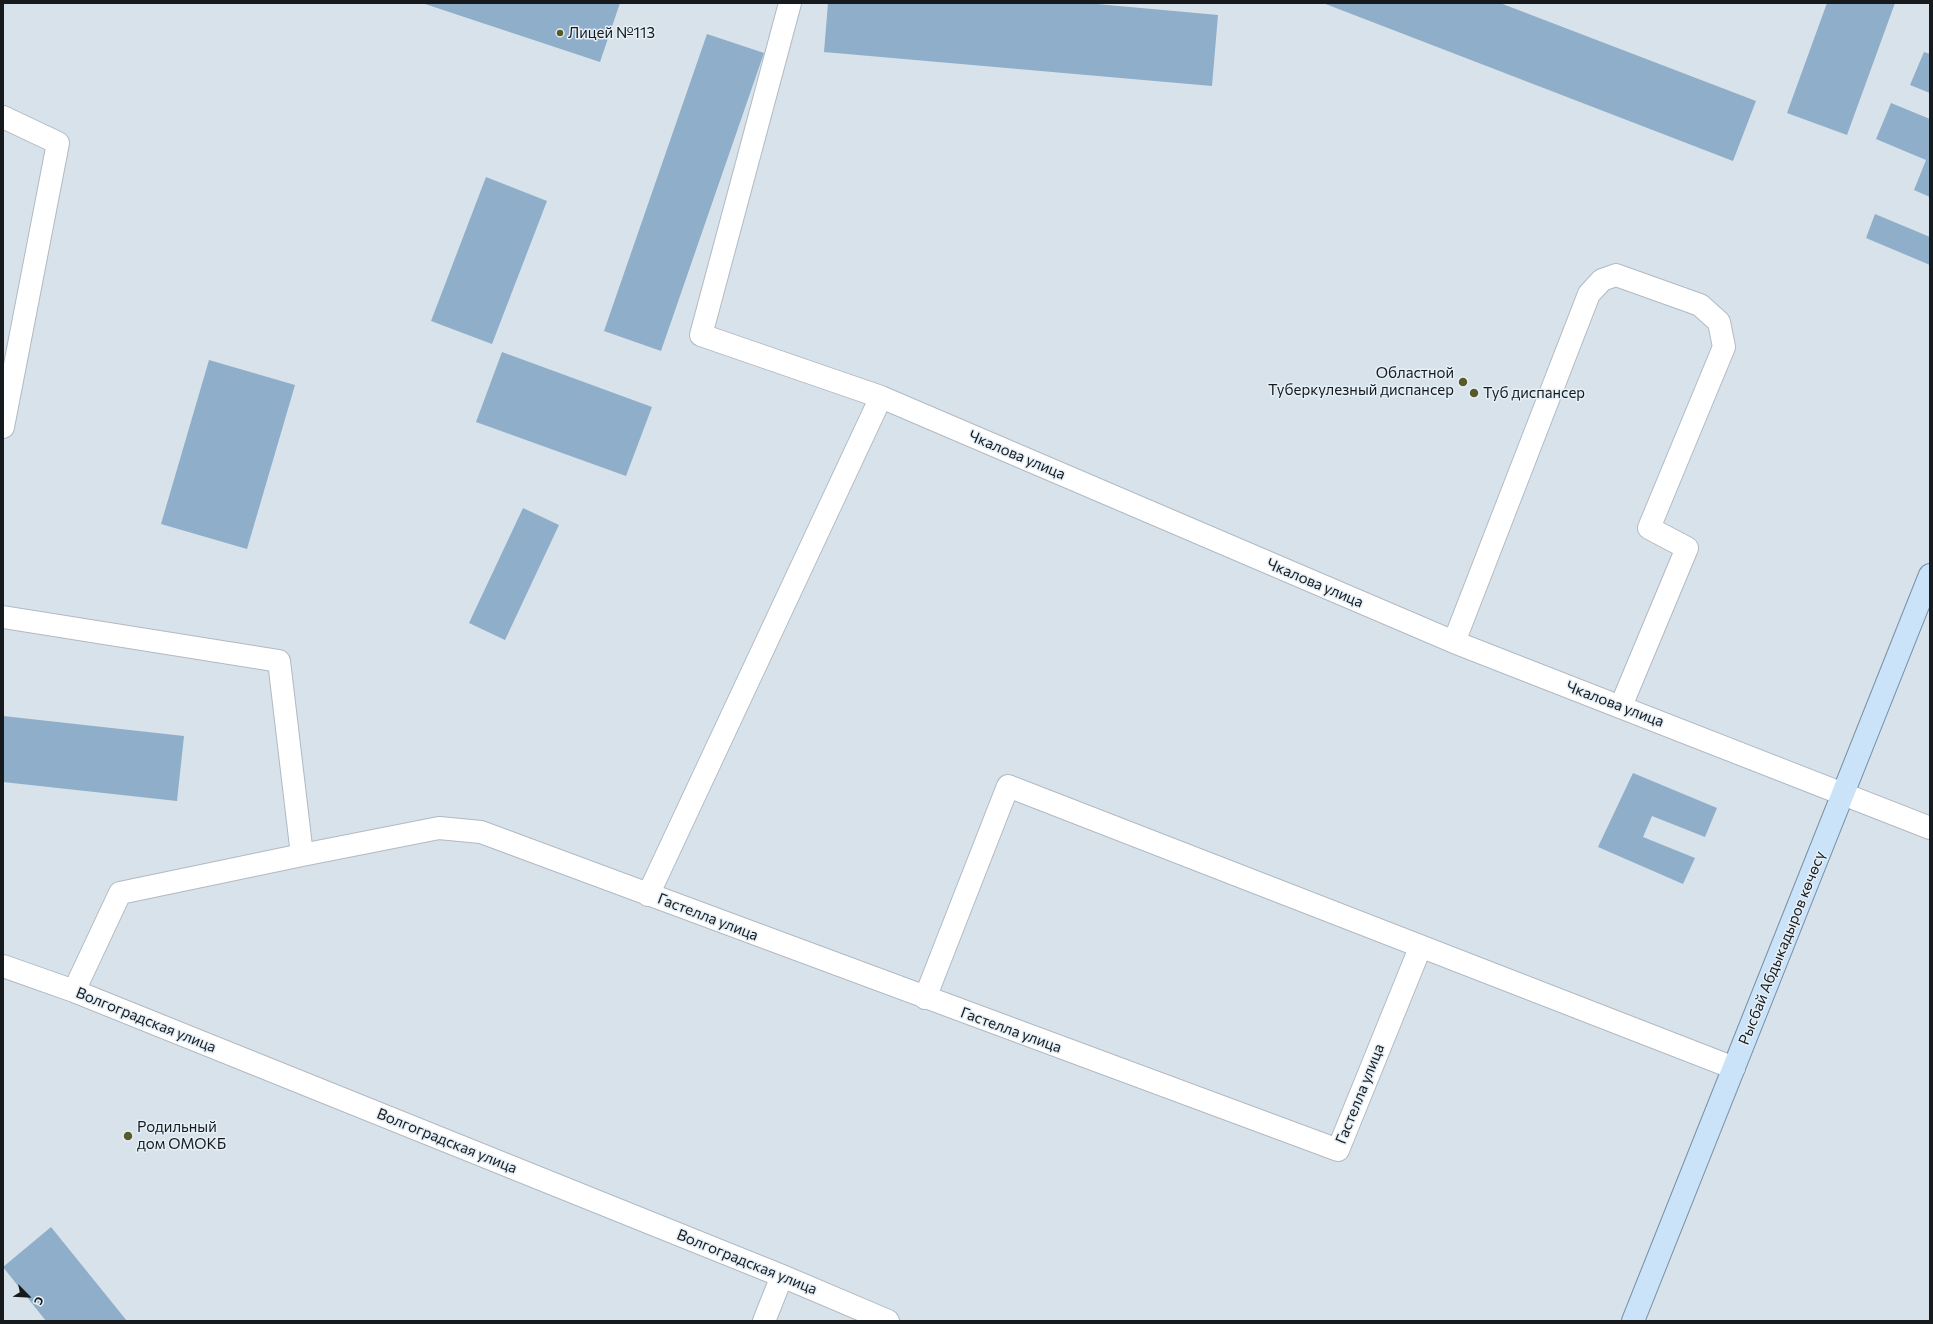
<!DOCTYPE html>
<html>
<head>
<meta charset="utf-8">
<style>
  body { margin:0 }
  #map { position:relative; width:1933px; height:1324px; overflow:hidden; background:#d8e2ea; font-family:Commissioner,sans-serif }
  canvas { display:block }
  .frame { position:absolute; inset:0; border:4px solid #161a1d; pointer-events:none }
  .north { position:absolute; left:8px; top:1276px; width:40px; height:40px; -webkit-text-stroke:3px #e5eff7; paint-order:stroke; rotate:114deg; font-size:11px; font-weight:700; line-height:16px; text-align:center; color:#161a1d }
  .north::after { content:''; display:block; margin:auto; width:14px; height:18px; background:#161a1d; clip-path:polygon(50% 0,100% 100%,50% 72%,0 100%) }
</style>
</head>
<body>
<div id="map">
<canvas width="1933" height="1324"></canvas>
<div class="frame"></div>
<div class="north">С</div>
</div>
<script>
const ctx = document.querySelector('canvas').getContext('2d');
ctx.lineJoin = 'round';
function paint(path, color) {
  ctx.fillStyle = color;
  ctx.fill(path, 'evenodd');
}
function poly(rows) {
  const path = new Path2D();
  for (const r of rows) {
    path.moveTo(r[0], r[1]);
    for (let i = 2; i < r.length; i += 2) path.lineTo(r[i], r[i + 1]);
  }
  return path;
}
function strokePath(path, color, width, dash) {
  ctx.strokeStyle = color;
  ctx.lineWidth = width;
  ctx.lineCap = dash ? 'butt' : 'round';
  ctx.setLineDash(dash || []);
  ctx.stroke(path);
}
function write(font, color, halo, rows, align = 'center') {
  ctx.font = font + ' Commissioner,sans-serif';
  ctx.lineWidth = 3;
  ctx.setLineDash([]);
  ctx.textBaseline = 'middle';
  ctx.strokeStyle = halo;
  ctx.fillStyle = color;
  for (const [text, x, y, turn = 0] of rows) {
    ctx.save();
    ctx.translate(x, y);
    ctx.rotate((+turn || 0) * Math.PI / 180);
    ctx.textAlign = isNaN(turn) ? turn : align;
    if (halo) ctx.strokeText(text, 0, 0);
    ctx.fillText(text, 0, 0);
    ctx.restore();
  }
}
paint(poly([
  [422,3,620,3,600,62],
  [828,3,1086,3,1218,15,1212,86,824,52],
  [1323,3,1500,3,1756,101,1733,161],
  [1827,3,1895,3,1847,135,1787,113],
  [707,34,764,53,661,351,604,331],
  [1924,52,1930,54,1930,93,1910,85],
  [1891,103,1930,119,1930,197,1914,190,1926,160,1876,139],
  [486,177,547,201,492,344,431,321],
  [1875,214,1930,237,1930,265,1866,238],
  [502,352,652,407,626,476,476,422],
  [209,360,295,385,247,549,161,524],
  [523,508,559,525,505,640,469,623],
  [3,716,184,736,177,801,3,782],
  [1633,773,1717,808,1705,837,1652,816,1643,837,1695,858,1683,884,1598,847],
  [51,1227,127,1321,46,1321,3,1267]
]), '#8faec9');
const minor = poly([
  [790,3,701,335,881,397,1454,642,1930,828],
  [3,117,58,143,3,427],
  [3,617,279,661,302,855,120,893,74,991],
  [1454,642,1589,294,1602,280,1616,275,1700,305,1719,322,1724,347,1649,528,1687,548,1621,706],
  [302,855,439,828,481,832,1338,1150,1420,948],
  [648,895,881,397],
  [3,966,74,991,782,1276,888,1321],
  [925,998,1008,786,1734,1068],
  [764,1321,782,1276]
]);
const major = poly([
  [1633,1321,1930,575]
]);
strokePath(minor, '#b1bac3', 24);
strokePath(major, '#7591a9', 24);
strokePath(minor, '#fff', 22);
strokePath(major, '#cbe3f8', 22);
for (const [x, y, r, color] of [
  [560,33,4,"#575b28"],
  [1463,382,5,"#575b28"],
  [1474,393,5,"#575b28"],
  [128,1136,5,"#575b28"]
]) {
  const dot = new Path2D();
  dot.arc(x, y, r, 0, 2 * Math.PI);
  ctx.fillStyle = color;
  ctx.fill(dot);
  strokePath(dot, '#e5eff7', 1.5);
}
write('15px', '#161a1d', '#e5eff7', [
  ["Лицей №113",568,33],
  ["Областной",1454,373,"right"],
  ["Туберкулезный диспансер",1454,390,"right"],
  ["Туб диспансер",1483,393],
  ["Родильный",137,1127],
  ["дом ОМОКБ",137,1144]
], 'left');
write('15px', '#161a1d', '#e5eff7', [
  ["Чкалова улица",1017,455,23],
  ["Чкалова улица",1315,583,23],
  ["Чкалова улица",1615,704,21],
  ["Гастелла улица",708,917,21],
  ["Рысбай Абдыкадыров көчөсү",1782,948,-68],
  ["Волгоградская улица",146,1020,22],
  ["Гастелла улица",1011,1030,20],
  ["Гастелла улица",1360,1094,-68],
  ["Волгоградская улица",447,1141,22],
  ["Волгоградская улица",747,1262,22]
]);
</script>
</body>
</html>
